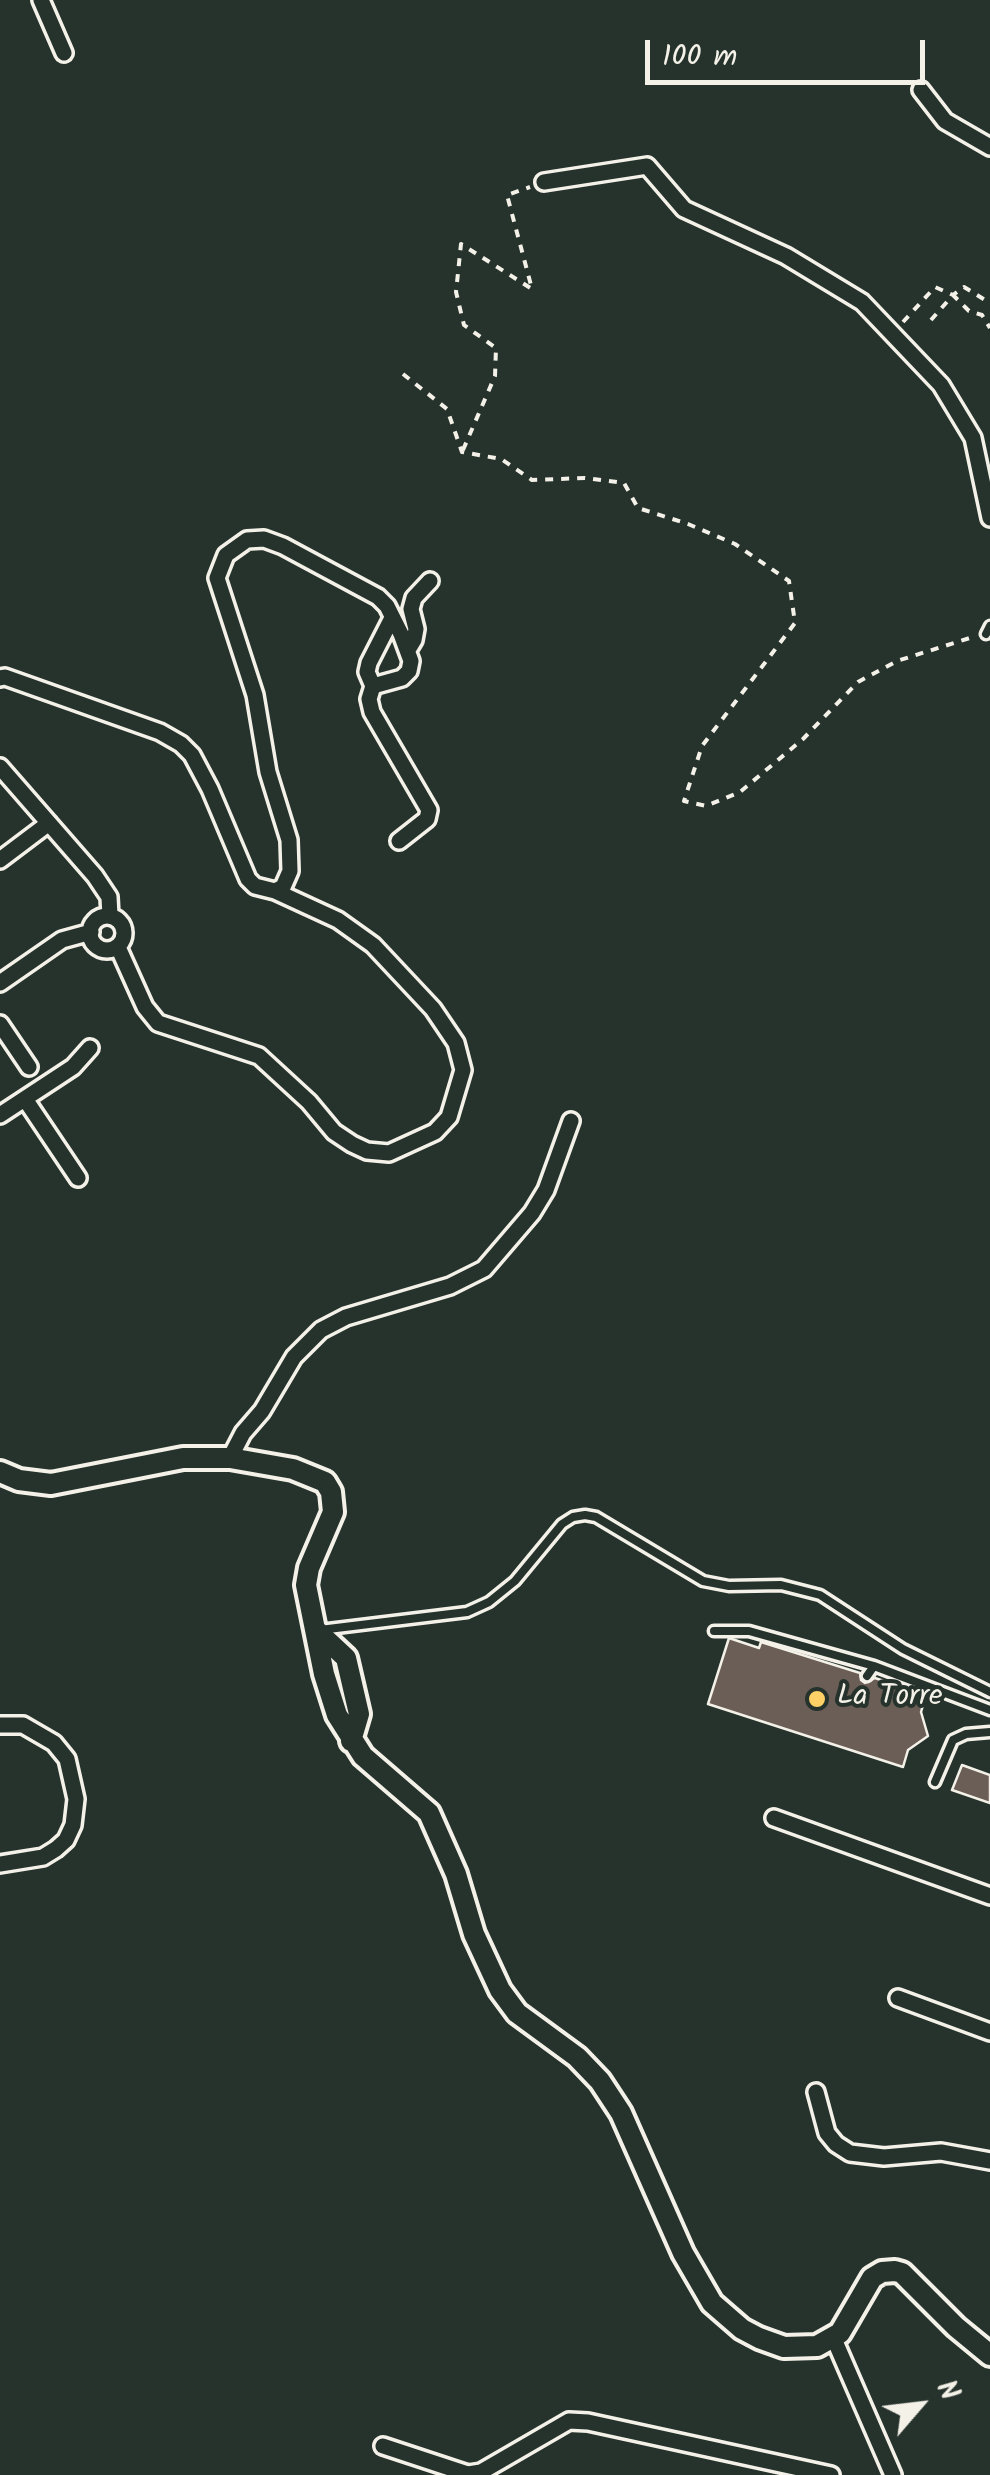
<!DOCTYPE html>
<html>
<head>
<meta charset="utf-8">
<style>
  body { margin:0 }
  #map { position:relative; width:990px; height:2475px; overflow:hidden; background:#26332d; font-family:Kalam,sans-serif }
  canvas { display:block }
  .north { position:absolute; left:870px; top:2355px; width:100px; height:100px; -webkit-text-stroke:8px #26332d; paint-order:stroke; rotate:62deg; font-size:28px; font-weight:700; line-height:40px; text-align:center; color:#f4f1e8 }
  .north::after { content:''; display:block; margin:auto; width:35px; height:45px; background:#f4f1e8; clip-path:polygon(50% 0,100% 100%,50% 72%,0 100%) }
  .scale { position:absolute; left:645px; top:40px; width:280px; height:45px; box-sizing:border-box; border:5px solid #f4f1e8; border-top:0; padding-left:12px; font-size:30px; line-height:35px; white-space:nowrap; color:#f4f1e8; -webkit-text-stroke:8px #26332d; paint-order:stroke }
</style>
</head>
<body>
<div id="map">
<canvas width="990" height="2475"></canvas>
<div class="north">N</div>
<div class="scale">100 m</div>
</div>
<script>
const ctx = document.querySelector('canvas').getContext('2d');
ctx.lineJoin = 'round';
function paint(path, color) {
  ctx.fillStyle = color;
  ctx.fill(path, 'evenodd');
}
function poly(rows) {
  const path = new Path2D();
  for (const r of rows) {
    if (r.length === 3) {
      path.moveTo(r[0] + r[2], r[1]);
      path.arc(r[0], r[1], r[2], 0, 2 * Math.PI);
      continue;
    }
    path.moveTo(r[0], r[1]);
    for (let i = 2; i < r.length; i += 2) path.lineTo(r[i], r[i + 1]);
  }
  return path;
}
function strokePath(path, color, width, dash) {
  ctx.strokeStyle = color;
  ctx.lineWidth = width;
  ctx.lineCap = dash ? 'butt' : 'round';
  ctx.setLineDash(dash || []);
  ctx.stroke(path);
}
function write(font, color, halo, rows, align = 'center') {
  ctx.font = font + ' Kalam,sans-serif';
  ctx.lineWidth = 8;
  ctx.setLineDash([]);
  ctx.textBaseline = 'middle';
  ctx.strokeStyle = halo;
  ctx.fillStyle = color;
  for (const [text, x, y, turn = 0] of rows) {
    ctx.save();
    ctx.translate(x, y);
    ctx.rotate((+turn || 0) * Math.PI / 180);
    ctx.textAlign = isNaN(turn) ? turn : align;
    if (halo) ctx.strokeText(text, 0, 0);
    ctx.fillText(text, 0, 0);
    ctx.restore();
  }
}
const building = poly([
  [729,1638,759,1648,761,1642,860,1673,861,1680,865,1683,875,1678,926,1695,921,1712,928,1736,908,1750,903,1767,708,1704,729,1638],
  [962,1765,990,1775,990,1803,952,1790,962,1765]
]);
paint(building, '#6a5e56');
strokePath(building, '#f4f1e8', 2.5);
const lane = poly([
  [986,634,990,626],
  [320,1630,467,1612,489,1602,515,1581,562,1524,573,1517,585,1515,596,1517,703,1581,729,1586,781,1585,820,1595,903,1649,990,1692],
  [714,1631,749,1631,874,1666],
  [867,1676,874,1666,990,1710],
  [935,1782,953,1740,966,1734,990,1732]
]);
const street = poly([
  [41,0,64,53],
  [921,90,945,121,990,147],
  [544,182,647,166,684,209,786,256,862,302,941,385,973,438,990,518],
  [408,650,414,640,416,629,411,609,414,598,430,581],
  [0,678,5,677,160,732,181,744,192,755,210,789,248,879,255,886,275,891,338,920,373,945,433,1009,456,1043,463,1070,449,1117,435,1132,389,1153,367,1151,352,1144,334,1132,309,1102,259,1056,158,1023,145,1007,118,947],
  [373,686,367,672,369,663,392,618],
  [0,767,95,876,109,897,110,916],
  [0,860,49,823],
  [275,891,283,887,290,871,289,840,268,772,255,695,217,578,226,555,247,540,264,539,283,546,378,597,387,606,401,634,411,661,409,671,402,678,373,686,369,699,372,712,429,810,427,819,399,841],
  [107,933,17],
  [0,983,62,940,91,932],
  [0,1024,29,1067],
  [25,1099,78,1178],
  [0,1115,73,1067,90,1048],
  [230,1458,243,1433,262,1411,294,1357,321,1330,346,1317,450,1286,484,1269,532,1213,546,1190,571,1121],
  [0,1725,23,1725,54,1743,67,1759,76,1799,73,1825,66,1840,56,1849,43,1857,0,1864],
  [774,1818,990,1896],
  [898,1998,990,2032],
  [816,2092,827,2133,836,2144,850,2153,884,2157,941,2152,990,2161],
  [834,2339,893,2475],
  [383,2446,468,2474,481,2472,569,2421,588,2422,831,2475]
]);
const secondary = poly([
  [0,1472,19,1480,51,1484,183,1458,230,1458,293,1469,325,1482,331,1492,333,1512,309,1568,306,1585,324,1674,337,1715,363,1756,429,1813,456,1874,474,1934,500,1990,517,2013,577,2057,600,2081,621,2113,683,2253,712,2303,742,2329,759,2338,784,2347,817,2346,840,2333,872,2278,882,2272,895,2271,902,2273,956,2327,990,2355],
  [317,1631,346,1658,359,1714,351,1741]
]);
strokePath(lane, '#f4f1e8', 15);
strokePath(street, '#f4f1e8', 22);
strokePath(secondary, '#f4f1e8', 28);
strokePath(poly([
  [931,320,953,295,969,311,982,315,990,328],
  [903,322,935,287,953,295,964,287,990,303],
  [403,374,447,409,462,452,501,459,532,480,585,478,624,483,638,508,688,524,735,544,789,581,795,623,702,746,684,801,706,806,740,792,803,739,858,682,897,661,976,636],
  [463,450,495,376,496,348,464,325,456,292,461,244,532,289,507,195,530,187]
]), '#f4f1e8', 4, [8, 8]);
strokePath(lane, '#26332d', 8);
strokePath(street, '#26332d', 15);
strokePath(secondary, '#26332d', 20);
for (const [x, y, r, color] of [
  [817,1699,10,"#ffd166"]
]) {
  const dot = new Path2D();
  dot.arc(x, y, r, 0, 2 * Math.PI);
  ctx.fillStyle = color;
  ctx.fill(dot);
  strokePath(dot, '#26332d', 4);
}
write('30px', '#f4f1e8', '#26332d', [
  ["La Torre",837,1699]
], 'left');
</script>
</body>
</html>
